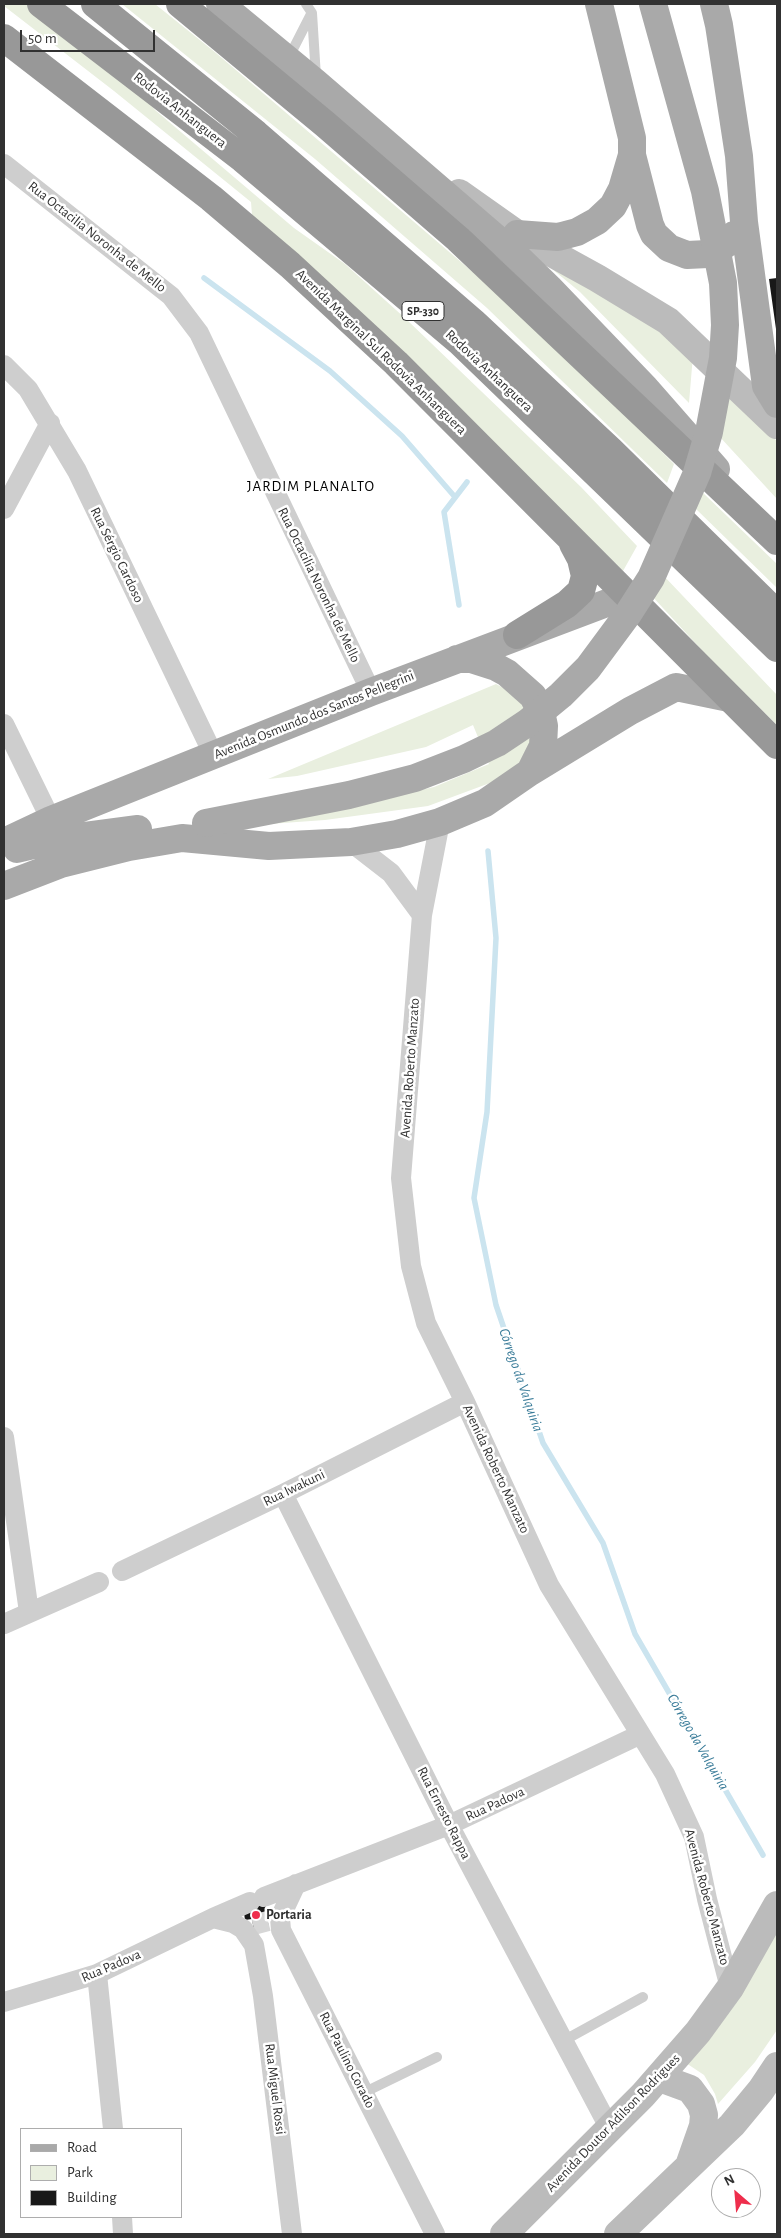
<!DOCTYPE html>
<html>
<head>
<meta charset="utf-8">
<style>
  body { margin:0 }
  #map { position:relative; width:781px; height:2238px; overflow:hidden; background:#fff; font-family:"Alegreya Sans",sans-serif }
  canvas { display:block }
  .frame { position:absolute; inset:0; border:5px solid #313131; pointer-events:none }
  .legend { position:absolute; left:20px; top:2128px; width:162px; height:90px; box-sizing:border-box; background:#fff; border:1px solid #adadad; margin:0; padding:6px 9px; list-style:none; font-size:15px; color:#313131 }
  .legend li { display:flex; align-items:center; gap:10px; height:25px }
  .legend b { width:25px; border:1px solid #adadad }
  .north { position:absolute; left:711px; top:2168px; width:50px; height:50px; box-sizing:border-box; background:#fff; border:1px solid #adadad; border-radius:50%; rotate:333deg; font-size:14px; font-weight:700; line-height:20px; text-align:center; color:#313131 }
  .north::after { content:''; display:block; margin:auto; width:18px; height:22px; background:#ee2e4c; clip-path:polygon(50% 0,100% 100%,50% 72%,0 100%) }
  .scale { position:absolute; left:20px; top:30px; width:135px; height:22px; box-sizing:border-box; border:2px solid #313131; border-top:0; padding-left:6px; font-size:15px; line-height:18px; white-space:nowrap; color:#313131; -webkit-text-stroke:4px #fff; paint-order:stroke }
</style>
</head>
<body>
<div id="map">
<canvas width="781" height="2238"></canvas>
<div class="frame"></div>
<ul class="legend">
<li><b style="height:6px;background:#a9a9a9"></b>Road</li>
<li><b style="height:14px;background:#e9efdf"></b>Park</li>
<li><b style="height:14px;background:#181818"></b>Building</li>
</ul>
<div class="north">N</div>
<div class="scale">50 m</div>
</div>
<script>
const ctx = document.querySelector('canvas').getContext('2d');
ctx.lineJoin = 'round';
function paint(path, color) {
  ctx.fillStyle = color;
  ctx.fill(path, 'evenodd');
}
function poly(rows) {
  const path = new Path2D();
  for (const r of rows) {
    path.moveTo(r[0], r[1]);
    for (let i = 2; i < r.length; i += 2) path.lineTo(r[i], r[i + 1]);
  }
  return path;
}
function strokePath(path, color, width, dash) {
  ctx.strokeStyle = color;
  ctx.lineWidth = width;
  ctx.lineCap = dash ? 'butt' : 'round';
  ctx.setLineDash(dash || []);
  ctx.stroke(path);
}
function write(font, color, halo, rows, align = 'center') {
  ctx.font = font + ' "Alegreya Sans",sans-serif';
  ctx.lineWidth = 5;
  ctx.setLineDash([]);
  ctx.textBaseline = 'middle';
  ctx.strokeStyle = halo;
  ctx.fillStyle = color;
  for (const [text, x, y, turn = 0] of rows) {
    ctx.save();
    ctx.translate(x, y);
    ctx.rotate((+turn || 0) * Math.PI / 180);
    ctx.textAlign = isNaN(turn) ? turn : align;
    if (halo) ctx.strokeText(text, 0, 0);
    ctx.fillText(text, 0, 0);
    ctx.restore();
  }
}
paint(poly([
  [4,4,31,4,126,76,155,110,294,228,345,264,406,319,581,487,637,546,623,571,425,377,252,215,251,202,114,91,4,6],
  [122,4,155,4,216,53,495,291,582,371,674,464,667,483,487,308,315,159],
  [523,245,618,298,693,355,689,403,580,292],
  [726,394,777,441,777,499,719,436],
  [701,491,777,564,777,588,696,509],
  [663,575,777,695,777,725,710,659,651,595],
  [496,684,513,693,528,711,533,753,498,780,428,806,325,820,269,824,434,787,489,764,473,725,426,747,297,776,268,779],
  [777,1914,777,2030,755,2062,718,2104,715,2094,704,2075,686,2063]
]), '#e9efdf');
strokePath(poly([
  [204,278,330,371,402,436,455,497],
  [459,605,444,512,467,482],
  [488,851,496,938,487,1112,474,1198,496,1305,543,1443,603,1543,635,1634,763,1855]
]), '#cbe4ef', 5.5);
paint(poly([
  [777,278,777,329,776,329,769,279],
  [264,1895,269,1929,254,1931,252,1919,245,1920,243,1906]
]), '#181818');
strokePath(poly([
  [253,1925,268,1921]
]), '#d6d6d6', 20, [20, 10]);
strokePath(poly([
  [306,4,312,13,316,77],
  [288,59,311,14],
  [563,2041,643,1997],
  [363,2093,437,2057]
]), '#cecece', 10);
strokePath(poly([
  [4,164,171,296,199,333,371,692],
  [4,365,28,389,77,471,214,756],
  [4,509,50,423],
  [4,724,51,820],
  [440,822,422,915,401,1178,411,1266,426,1323,465,1402,549,1585,665,1774,694,1837,707,1899,730,1988],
  [351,842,391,873,422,915],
  [4,1437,29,1612],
  [283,1494,449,1825,610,2129],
  [122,1571,283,1494,465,1402],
  [4,1624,99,1582],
  [296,1884,280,1918,281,1930,435,2234],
  [264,1897,449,1825,639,1735],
  [213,1918,250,1902],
  [97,1974,113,2129],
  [4,2002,97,1974,213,1918,233,1923,243,1929,254,1945,263,1996,292,2234],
  [122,2217,123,2234]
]), '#cecece', 20);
strokePath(poly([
  [459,193,517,234,597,278,668,321,777,425],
  [660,2078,690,2089,701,2104,704,2115,703,2126,690,2163],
  [504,2234,643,2095,698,2032,730,1988,777,1905],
  [618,2234,732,2125,761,2090,777,2066]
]), '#bbb', 28);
strokePath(poly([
  [220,4,316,83,511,251,549,288,645,388,716,469],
  [714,4,719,25,739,156,744,222,766,386,777,404],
  [632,155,650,225,654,234,669,248,687,255,708,254,726,244,734,235],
  [517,234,558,237,577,232,597,221,613,206,622,189,632,155,632,138,599,4],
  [457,659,471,659,496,667,507,673,533,696,541,712,544,726,543,746,530,772],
  [4,842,51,820,371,692,628,595],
  [17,849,55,840,138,829],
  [4,886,61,864,129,847,182,838,269,846,351,842,397,834,440,822,485,803,530,772,630,711,676,687,729,698]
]), '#a9a9a9', 28);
strokePath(poly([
  [41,4,243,159,459,341,777,648],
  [95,4,256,134,473,322,611,451,777,614],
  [180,4,325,124,458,239,777,541],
  [4,38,211,198,290,265,396,363,777,745],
  [517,635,567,604,581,591,585,576,581,559,573,544]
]), '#989898', 28);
strokePath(poly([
  [206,823,349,795,415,778,464,759,497,743,527,723,561,695,588,668,628,614,651,578,697,473,709,432,723,358,725,325,723,283,705,191,653,4]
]), '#a9a9a9', 28);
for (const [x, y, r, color] of [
  [256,1915,5,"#ee2e4c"]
]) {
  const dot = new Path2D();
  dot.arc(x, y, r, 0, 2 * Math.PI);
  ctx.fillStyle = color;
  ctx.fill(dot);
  strokePath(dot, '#fff', 2);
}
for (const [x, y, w] of [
  [423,311,42]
]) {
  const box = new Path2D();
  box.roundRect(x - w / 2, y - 9.5, w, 19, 4);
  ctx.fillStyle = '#fff';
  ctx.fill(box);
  strokePath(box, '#313131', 1);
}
write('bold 12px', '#313131', null, [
  ["SP-330",423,311]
]);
write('14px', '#313131', '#fff', [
  ["Rodovia Anhanguera",180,110,38],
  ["Rua Octacilia Noronha de Mello",97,237,38],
  ["Avenida Marginal Sul Rodovia Anhanguera",381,352,44],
  ["Rodovia Anhanguera",489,371,43],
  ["Rua Sérgio Cardoso",117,555,64],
  ["Rua Octacilia Noronha de Mello",319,585,64],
  ["Avenida Osmundo dos Santos Pellegrini",314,715,-22],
  ["Avenida Roberto Manzato",410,1068,-86],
  ["Avenida Roberto Manzato",496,1469,65],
  ["Rua Iwakuni",294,1488,-26],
  ["Rua Padova",495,1804,-25],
  ["Rua Ernesto Rappa",444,1813,63],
  ["Avenida Roberto Manzato",707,1897,75],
  ["Rua Padova",111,1966,-23],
  ["Rua Paulino Corado",347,2060,63],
  ["Rua Miguel Rossi",275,2089,83],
  ["Avenida Doutor Adilson Rodrigues",613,2123,-46]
]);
write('bold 14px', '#313131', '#fff', [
  ["Portaria",266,1915]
], 'left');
ctx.letterSpacing = '1px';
write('15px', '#000', '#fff', [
  ["JARDIM PLANALTO",311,486]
]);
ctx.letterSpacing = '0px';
write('italic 15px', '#3a7c99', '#fff', [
  ["Córrego da Valquiria",521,1380,71],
  ["Córrego da Valquiria",698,1742,60]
]);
</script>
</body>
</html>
